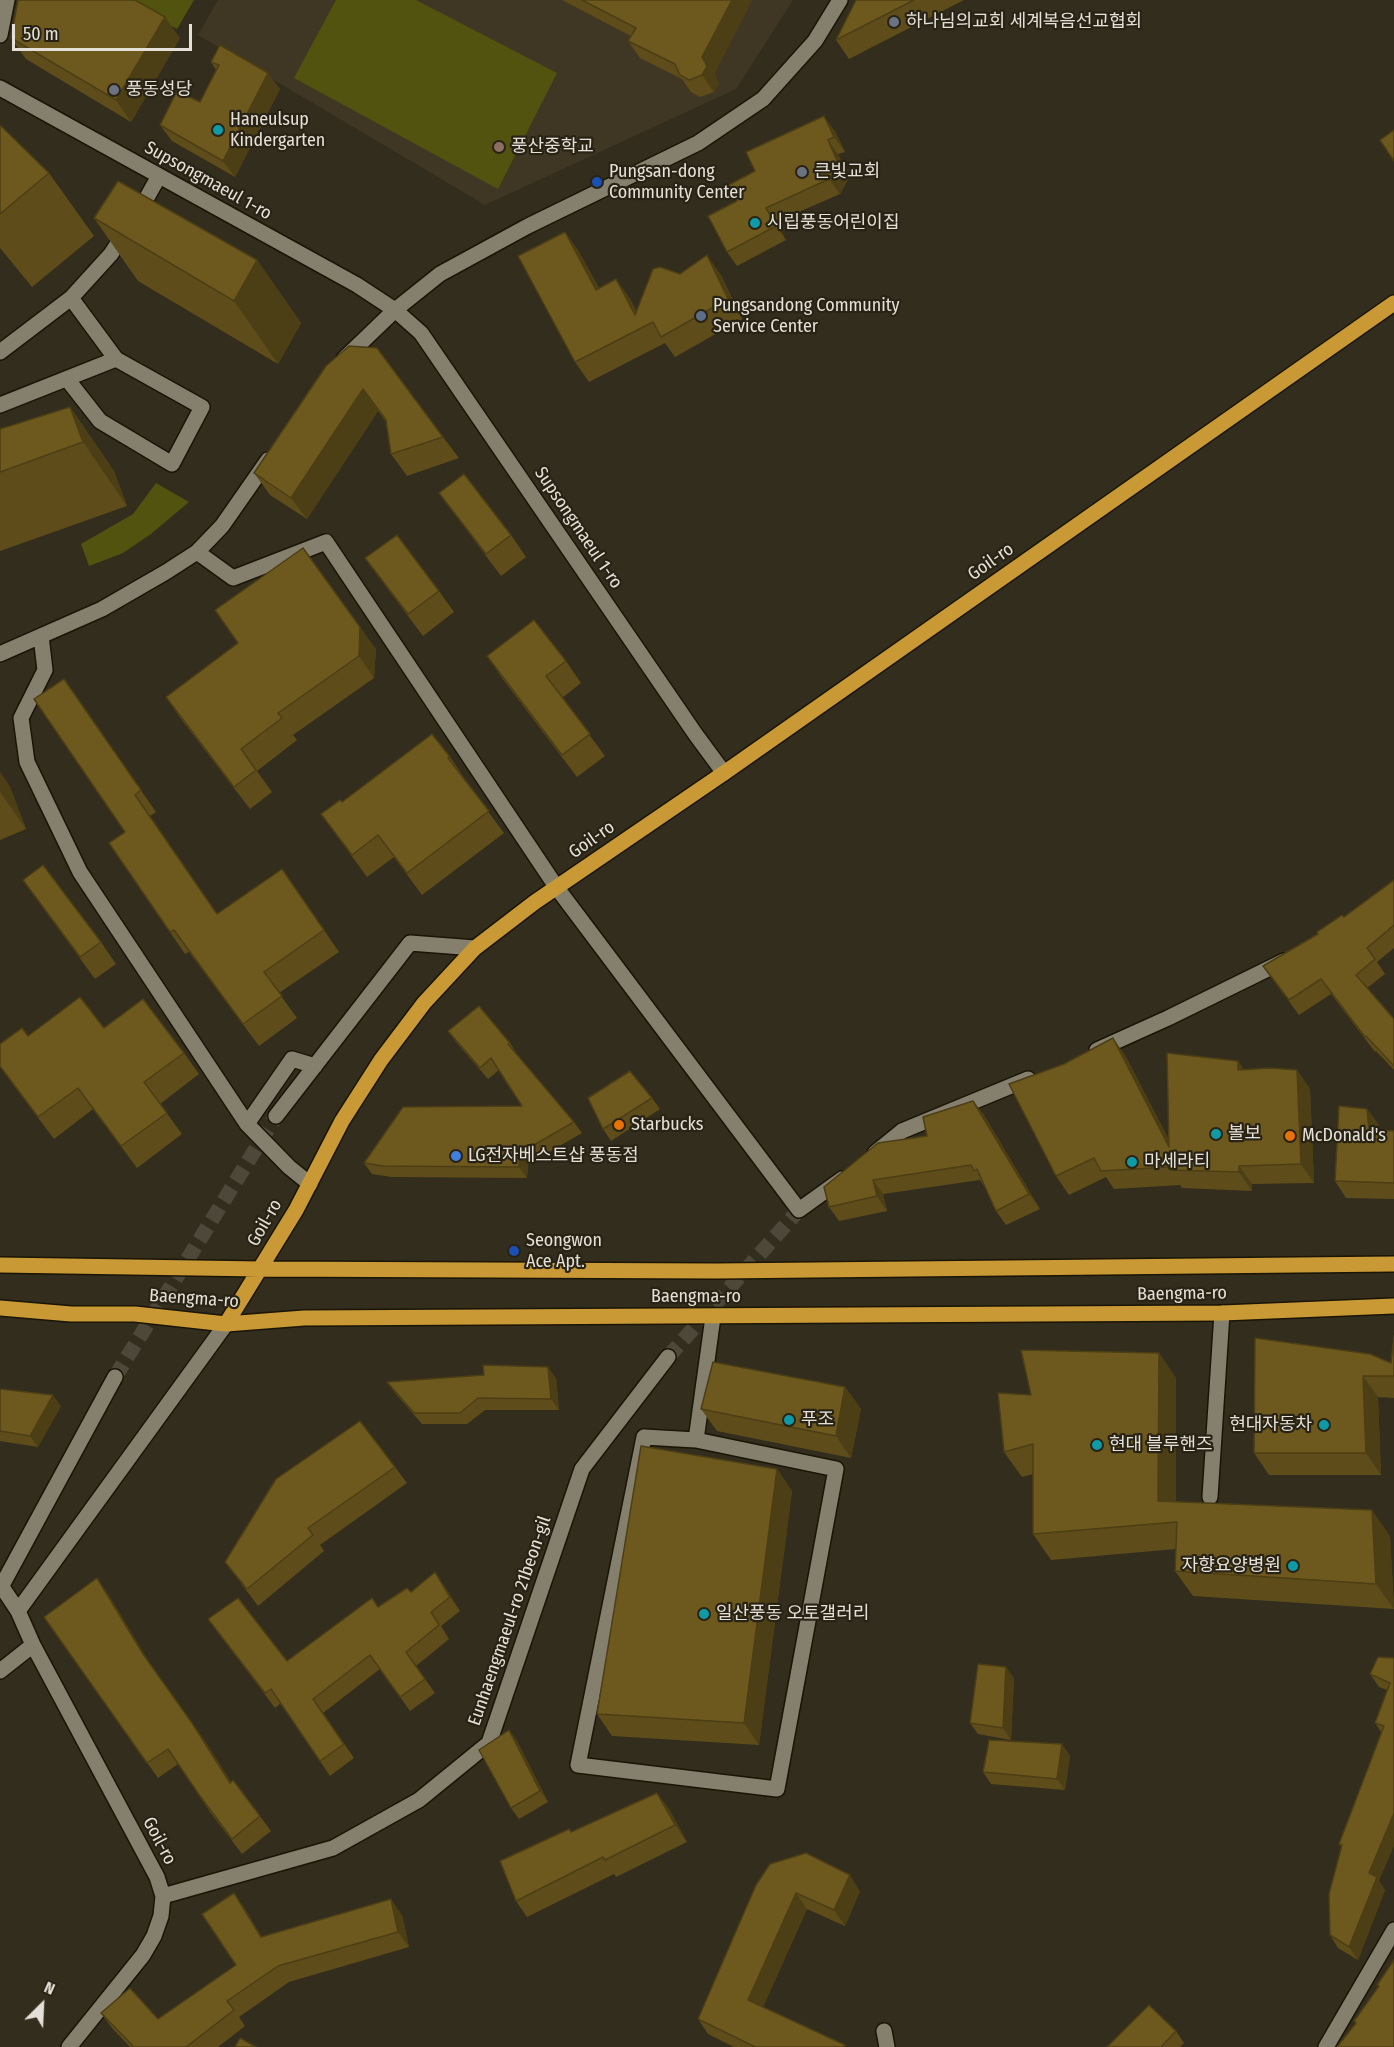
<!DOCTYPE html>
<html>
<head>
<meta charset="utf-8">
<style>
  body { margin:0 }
  #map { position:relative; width:1394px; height:2047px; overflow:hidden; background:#322d1d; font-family:"Fira Sans Condensed",sans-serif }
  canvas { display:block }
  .north { position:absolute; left:12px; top:1975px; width:60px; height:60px; -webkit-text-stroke:4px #282314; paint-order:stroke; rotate:24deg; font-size:16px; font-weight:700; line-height:24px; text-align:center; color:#e4e0d7 }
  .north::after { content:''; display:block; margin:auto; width:21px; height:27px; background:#e4e0d7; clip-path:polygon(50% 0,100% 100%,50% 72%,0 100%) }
  .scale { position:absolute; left:12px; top:24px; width:180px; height:27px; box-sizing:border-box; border:3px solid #e4e0d7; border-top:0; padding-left:8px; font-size:18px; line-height:21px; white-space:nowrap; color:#e4e0d7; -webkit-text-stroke:4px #282314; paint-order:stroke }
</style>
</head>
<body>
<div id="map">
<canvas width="1394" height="2047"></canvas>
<div class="north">N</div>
<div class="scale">50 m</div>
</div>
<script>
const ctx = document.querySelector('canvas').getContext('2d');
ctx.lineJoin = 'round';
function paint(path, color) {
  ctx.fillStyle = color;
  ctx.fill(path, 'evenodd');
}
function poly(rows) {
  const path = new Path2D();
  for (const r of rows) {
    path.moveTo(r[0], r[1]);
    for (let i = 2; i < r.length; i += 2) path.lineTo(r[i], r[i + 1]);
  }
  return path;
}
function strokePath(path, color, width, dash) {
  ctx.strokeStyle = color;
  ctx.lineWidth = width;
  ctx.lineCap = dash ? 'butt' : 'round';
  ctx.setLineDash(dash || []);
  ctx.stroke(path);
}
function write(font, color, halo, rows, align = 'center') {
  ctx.font = font + ' "Fira Sans Condensed","Noto Sans KR",sans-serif';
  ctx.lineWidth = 4.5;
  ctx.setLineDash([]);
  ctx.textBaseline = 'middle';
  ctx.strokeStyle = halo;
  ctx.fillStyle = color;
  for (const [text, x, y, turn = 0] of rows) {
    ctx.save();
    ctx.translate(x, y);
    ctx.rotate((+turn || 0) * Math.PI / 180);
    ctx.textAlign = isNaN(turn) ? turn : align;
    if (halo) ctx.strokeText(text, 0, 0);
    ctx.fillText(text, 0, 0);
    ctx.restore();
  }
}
paint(poly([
  [218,0,793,0,736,89,485,205,198,35]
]), '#3f3723');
paint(poly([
  [122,0,194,0,177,29],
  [336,0,416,0,557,73,498,189,294,78],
  [156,483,189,502,151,534,123,553,89,566,81,544,133,514]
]), '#51530f');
strokePath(poly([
  [668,1357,799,1210],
  [115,1377,276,1116]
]), '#4d4839', 15, [15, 8]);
const minor = poly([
  [0,35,7,0],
  [0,88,357,285,395,310,421,333,696,735,724,773],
  [0,352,71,298,111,254,145,201,159,176],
  [344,359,395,310,440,274,528,226,698,143,763,99,815,41,840,0],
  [67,379,100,421,172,464,202,407,116,359,71,298],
  [0,405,116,359],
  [197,552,233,578,326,542,557,888,799,1210,842,1179],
  [41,636,45,670,21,718,27,762,80,872,247,1124,289,1167,310,1184],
  [0,654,102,609,166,572,197,552,222,526,268,460],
  [1097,1050,1168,1018,1284,961],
  [276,1116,410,943,475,948],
  [247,1124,292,1059,315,1066],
  [875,1153,902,1131,1028,1079],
  [644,1437,696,1440,836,1469,777,1789,578,1765,644,1437],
  [696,1440,713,1317],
  [1210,1497,1222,1313],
  [0,1584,18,1611,33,1645,157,1877,163,1896,161,1916,154,1936,143,1955,69,2047],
  [0,1589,115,1377],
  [18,1611,226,1324],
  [0,1671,33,1645],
  [163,1896,333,1848,419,1800,489,1743,582,1469,668,1357],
  [884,2031,887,2047],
  [1326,2047,1394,1930]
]);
const major = poly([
  [0,1265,261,1269,717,1271,1394,1264],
  [0,1308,71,1314,135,1314,226,1324,304,1318,1222,1313,1394,1306],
  [226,1324,296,1210,342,1121,381,1060,424,1003,475,948,535,902,724,773,1394,303]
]);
strokePath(minor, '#1a1507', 18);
strokePath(major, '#1a1507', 18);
strokePath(minor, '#857f6d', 15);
strokePath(major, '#c99935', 15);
paint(poly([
  [562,0,752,0,714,74,719,83,714,92,700,97,691,92,682,79,640,58,628,41,631,36],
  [856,0,964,0,849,59,836,40],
  [11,38,180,38,131,122,26,59],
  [211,62,280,89,235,177,172,141,160,125,200,102,216,70],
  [0,125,49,173,94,236,32,287,0,248],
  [835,131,845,152,838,154,849,178,840,194,776,222,786,240,737,266,727,252,737,201],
  [94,218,257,260,301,323,278,364,138,281],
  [565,232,579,252,599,288,616,279,630,299,637,312,680,274,721,275,742,319,675,357,665,343,589,382,575,362],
  [349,346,443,437,459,458,407,476,391,454,386,422,378,411,307,519,270,495,254,473],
  [70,407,114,471,127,506,0,551,0,429],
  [439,493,511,535,526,557,501,576],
  [365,558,439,591,454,612,423,636,381,580],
  [376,649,374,678,293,735,297,740,257,771,272,792,250,809,181,719,166,697],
  [487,656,566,661,581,683,562,698,605,756,577,777,502,678],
  [64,679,156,812,150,816,217,914,282,869,339,952,279,993,297,1018,259,1046,189,952,185,954,109,843,125,832],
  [450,757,465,779,464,779,504,833,422,895,394,857,367,877,321,814,342,802],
  [0,772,10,787,26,829,0,840],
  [23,880,101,942,116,964,95,979],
  [1394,880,1394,948,1377,962,1385,974,1367,988,1394,1019,1394,1070,1376,1051,1375,1052,1331,994,1299,1015,1263,966,1318,934,1344,917],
  [104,1028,184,1053,199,1074,160,1104,182,1134,137,1168,93,1109,54,1139,0,1067,28,1036],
  [448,1031,510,1043,517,1054,574,1122,582,1133,528,1164,527,1178,391,1177,372,1174,364,1163,522,1106,499,1070,488,1079,456,1042],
  [1113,1038,1126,1057,1169,1140,1238,1061,1244,1070,1297,1070,1310,1089,1314,1183,1252,1184,1252,1191,1182,1188,1180,1185,1114,1189,1106,1177,1069,1195,1056,1176,1064,1064],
  [652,1098,660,1109,611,1141,603,1129],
  [973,1101,984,1115,1040,1209,1006,1225,996,1211,984,1186,980,1180,883,1194,887,1211,839,1221,829,1207,927,1136],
  [1367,1109,1379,1125,1379,1130,1394,1131,1394,1199,1346,1198,1335,1181],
  [1394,1336,1394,1398,1378,1397,1381,1475,1269,1475,1254,1453,1255,1338,1391,1363],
  [1159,1353,1176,1378,1176,1502,1390,1536,1394,1609,1193,1596,1175,1571,1176,1549,1051,1560,1033,1534,1033,1474,1022,1477,1004,1452,1031,1395],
  [556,1378,559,1410,485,1410,467,1424,422,1424,395,1393,387,1382],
  [845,1387,861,1409,851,1458,717,1431,701,1409],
  [0,1389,61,1406,38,1447,0,1441],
  [395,1467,407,1483,320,1545,324,1551,258,1606,225,1562],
  [777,1469,792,1491,759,1745,612,1736,597,1714],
  [97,1578,108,1594,152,1667,203,1738,231,1782,260,1816,271,1831,242,1854,210,1812,178,1764,158,1778,44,1617],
  [445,1587,460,1611,441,1626,449,1639,416,1666,435,1693,410,1711,380,1669,323,1713,354,1758,330,1776,281,1703,275,1708,208,1619,287,1661,378,1607,411,1592],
  [1394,1658,1379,1881,1385,1890,1358,1960,1338,1948,1330,1935,1341,1847,1339,1844,1382,1733,1375,1723,1387,1690,1379,1687,1370,1674],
  [1014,1678,1011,1740,978,1734,970,1723],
  [509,1730,517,1741,548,1802,519,1819,511,1808],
  [1062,1744,1070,1756,1065,1790,991,1784,983,1772],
  [657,1793,669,1809,687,1842,616,1877,614,1874,527,1917,516,1901,571,1832],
  [756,1885,860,1891,845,1926,807,1909,763,2007,846,2047,734,2047,708,2034,698,2019],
  [234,1893,245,1909,262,1937,402,1915,409,1947,289,1982,239,2017,245,2026,218,2047,130,2047,112,2028,101,2013,158,2019,236,1965],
  [1176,2031,1184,2043,1180,2047,1107,2047]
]), '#5e4d1a');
paint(poly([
  [732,0,752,0,714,74,719,83,714,92,702,75,702,57],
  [165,17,180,38,131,122,116,100],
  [268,73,280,89,235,177,223,161],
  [824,116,835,131,845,152,834,137],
  [828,140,838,154,849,178,840,194,829,179],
  [766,208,776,222,786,240,776,226],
  [565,232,579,252,610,310,596,290],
  [707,255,721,275,742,319,728,299],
  [257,260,301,323,278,364,234,301],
  [616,279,630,299,644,326,635,315],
  [363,389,378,411,307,519,291,498],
  [70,407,114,471,127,506,83,442],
  [360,627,376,649,374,678,359,656],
  [0,772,10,787,26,829,0,792],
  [1113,1038,1126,1057,1182,1166,1169,1147],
  [1238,1061,1251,1080,1238,1070],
  [1297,1070,1310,1089,1314,1183,1301,1164],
  [973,1101,984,1115,1040,1209,1029,1194],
  [1367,1109,1379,1125,1380,1145,1369,1129],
  [520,1153,528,1164,527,1178,519,1167],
  [1239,1166,1252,1184,1252,1191,1239,1172],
  [873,1180,883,1194,887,1211,877,1196],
  [1159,1353,1176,1378,1176,1522,1158,1501],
  [548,1367,556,1378,559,1410,551,1399],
  [1363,1376,1378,1397,1381,1475,1366,1453],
  [845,1387,861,1409,851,1458,836,1436],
  [53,1395,61,1406,38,1447,30,1436],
  [777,1469,792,1491,759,1745,744,1723],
  [1372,1510,1390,1536,1394,1609,1376,1584],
  [435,1572,445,1587,460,1611,450,1597],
  [97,1578,108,1594,154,1670,143,1654],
  [1006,1667,1014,1678,1011,1740,1003,1728],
  [192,1723,203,1738,241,1798,230,1783],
  [509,1730,517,1741,548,1802,540,1791],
  [1062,1744,1070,1756,1065,1790,1057,1779],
  [657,1793,669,1809,687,1842,675,1825],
  [1394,1813,1394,1846,1379,1881,1385,1890,1358,1960,1349,1947,1369,1873],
  [850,1875,860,1891,845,1926,834,1910],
  [234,1893,245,1909,272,1953,261,1937],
  [796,1893,807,1909,759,2016,748,2000],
  [391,1899,402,1915,409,1947,398,1932]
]), '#4c3e15');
const building = poly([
  [18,0,135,0,165,17,116,100,11,38,18,0],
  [582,0,732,0,702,57,707,66,702,75,689,80,680,75,675,64,628,41,636,28,582,0],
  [856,0,914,0,836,40,856,0],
  [220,45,268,73,223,161,160,125,177,91,200,102,219,65,211,62,220,45],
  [824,116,834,137,828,140,838,163,829,179,766,208,776,226,727,252,708,216,737,201,729,185,755,171,746,152,824,116],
  [0,125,49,173,0,214,0,125],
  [1394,130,1394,161,1380,140,1394,130],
  [118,181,257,260,234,301,94,218,118,181],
  [565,232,596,290,616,279,635,315,653,269,660,267,680,274,707,255,728,299,661,337,653,322,575,362,518,256,565,232],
  [349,346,377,348,443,437,391,454,386,420,363,389,291,498,254,473,326,366,349,346],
  [70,407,83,442,0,472,0,429,70,407],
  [464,474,511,535,486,554,439,493,464,474],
  [397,535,439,591,408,614,365,558,397,535],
  [303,548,360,627,359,656,278,713,282,718,241,749,256,770,234,787,166,697,238,643,215,610,303,548],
  [534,620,566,661,546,676,590,734,562,755,487,656,534,620],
  [64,679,141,790,135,795,217,914,282,869,324,930,264,972,282,996,243,1024,174,930,170,932,109,843,125,832,34,699,64,679],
  [432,734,450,757,448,758,489,811,407,873,378,835,352,855,321,814,340,800,342,802,432,734],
  [43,865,101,942,80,957,23,880,43,865],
  [1394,880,1394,925,1367,948,1375,959,1356,975,1394,1019,1394,1066,1366,1036,1365,1037,1321,979,1289,1000,1263,966,1318,934,1317,932,1342,915,1344,917,1394,880],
  [80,997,104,1028,143,999,184,1053,144,1082,167,1113,121,1146,78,1088,38,1117,0,1066,0,1044,22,1028,28,1036,80,997],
  [479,1006,510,1043,508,1044,574,1122,520,1153,519,1167,383,1166,364,1163,403,1107,522,1106,491,1058,480,1068,448,1031,479,1006],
  [1113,1038,1169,1147,1167,1053,1238,1061,1238,1070,1270,1068,1297,1070,1301,1164,1239,1166,1239,1172,1169,1170,1169,1167,1101,1171,1094,1158,1056,1176,1009,1084,1064,1064,1113,1038],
  [630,1071,652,1098,603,1129,588,1098,630,1071],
  [973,1101,1029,1194,996,1211,977,1169,974,1171,971,1165,873,1180,877,1196,829,1207,824,1187,878,1143,927,1136,923,1117,973,1101],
  [1339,1106,1367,1109,1369,1129,1394,1131,1394,1183,1335,1181,1339,1106],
  [1394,1336,1394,1376,1363,1376,1366,1453,1254,1453,1255,1338,1370,1354,1391,1363,1394,1336],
  [1021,1350,1159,1353,1158,1501,1372,1510,1376,1584,1175,1571,1177,1522,1033,1534,1033,1444,1004,1452,998,1393,1031,1395,1021,1350],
  [713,1362,845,1387,836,1436,701,1409,713,1362],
  [483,1365,548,1367,551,1399,478,1398,460,1413,414,1413,387,1382,484,1375,483,1365],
  [0,1389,53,1395,30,1436,0,1431,0,1389],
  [360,1421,395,1467,308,1528,313,1535,247,1589,225,1562,276,1479,360,1421],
  [641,1446,777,1469,744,1723,597,1714,641,1446],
  [435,1572,450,1597,431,1612,439,1625,406,1652,425,1679,400,1697,370,1655,313,1699,344,1744,320,1761,271,1689,265,1693,208,1619,238,1598,287,1661,372,1598,378,1607,407,1588,411,1592,435,1572],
  [97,1578,143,1654,192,1723,230,1783,233,1780,260,1816,232,1839,200,1796,168,1749,147,1763,44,1617,97,1578],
  [1378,1657,1394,1658,1394,1813,1369,1873,1377,1877,1349,1947,1330,1935,1329,1894,1342,1845,1339,1844,1384,1726,1375,1723,1390,1683,1370,1674,1378,1657],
  [978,1664,1006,1667,1003,1728,970,1723,978,1664],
  [509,1730,540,1791,511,1808,479,1750,509,1730],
  [989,1740,1062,1744,1057,1779,983,1772,989,1740],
  [657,1793,675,1825,605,1860,603,1857,516,1901,500,1861,569,1829,571,1832,657,1793],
  [806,1853,850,1875,834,1910,796,1893,748,2000,845,2045,844,2047,755,2047,698,2019,756,1885,770,1864,806,1853],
  [234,1893,261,1937,391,1899,398,1932,278,1966,227,2001,234,2010,186,2047,134,2047,101,2013,130,1988,158,2019,236,1965,202,1914,234,1893],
  [1394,1960,1394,2047,1337,2047,1356,2023,1354,2021,1379,1986,1377,1985,1394,1960],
  [1149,2005,1176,2031,1161,2047,1107,2047,1149,2005],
  [240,2038,256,2047,235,2047,240,2038]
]);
paint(building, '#6d591e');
strokePath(building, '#4c3e15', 1.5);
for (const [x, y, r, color] of [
  [894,22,6,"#6b7280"],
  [114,90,6,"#6b7280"],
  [218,130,6,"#0f9aa8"],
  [499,147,6,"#8d6e63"],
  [802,172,6,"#6b7280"],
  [597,182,6,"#1a4fb4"],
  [755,223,6,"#0f9aa8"],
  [701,316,6,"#5c6f8a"],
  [619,1125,6,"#e8710a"],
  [1216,1134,6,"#0f9aa8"],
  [1290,1136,6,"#e8710a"],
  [456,1156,6,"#3f7fe0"],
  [1132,1162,6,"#0f9aa8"],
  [514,1251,6,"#1a4fb4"],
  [789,1420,6,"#0f9aa8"],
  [1324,1425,6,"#0f9aa8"],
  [1097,1445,6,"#0f9aa8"],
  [1293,1566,6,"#0f9aa8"],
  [704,1614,6,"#0f9aa8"]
]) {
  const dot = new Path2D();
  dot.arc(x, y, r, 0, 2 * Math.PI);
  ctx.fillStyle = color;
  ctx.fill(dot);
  strokePath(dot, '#282314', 2);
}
write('18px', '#e4e0d7', '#282314', [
  ["하나님의교회 세계복음선교협회",906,22],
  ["풍동성당",126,90],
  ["Haneulsup",230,120],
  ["Kindergarten",230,141],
  ["풍산중학교",511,147],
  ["Pungsan-dong",609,172],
  ["Community Center",609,193],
  ["큰빛교회",814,172],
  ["시립풍동어린이집",767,223],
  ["Pungsandong Community",713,306],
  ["Service Center",713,327],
  ["Starbucks",631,1125],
  ["볼보",1228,1134],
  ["McDonald's",1302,1136],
  ["LG전자베스트샵 풍동점",468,1156],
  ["마세라티",1144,1162],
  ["Seongwon",526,1241],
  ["Ace Apt.",526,1262],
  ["푸조",801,1420],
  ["현대자동차",1312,1425,"right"],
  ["현대 블루핸즈",1109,1445],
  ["자향요양병원",1281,1566,"right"],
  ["일산풍동 오토갤러리",716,1614]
], 'left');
write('18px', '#e4e0d7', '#282314', [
  ["Supsongmaeul 1-ro",208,181,29],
  ["Supsongmaeul 1-ro",578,528,56],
  ["Goil-ro",991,562,-35],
  ["Goil-ro",592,840,-35],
  ["Goil-ro",265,1223,-60],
  ["Baengma-ro",1182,1294,-1],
  ["Baengma-ro",696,1297],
  ["Baengma-ro",194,1299,4],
  ["Eunhaengmaeul-ro 21beon-gil",510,1621,-71],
  ["Goil-ro",159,1841,62]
]);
</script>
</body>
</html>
